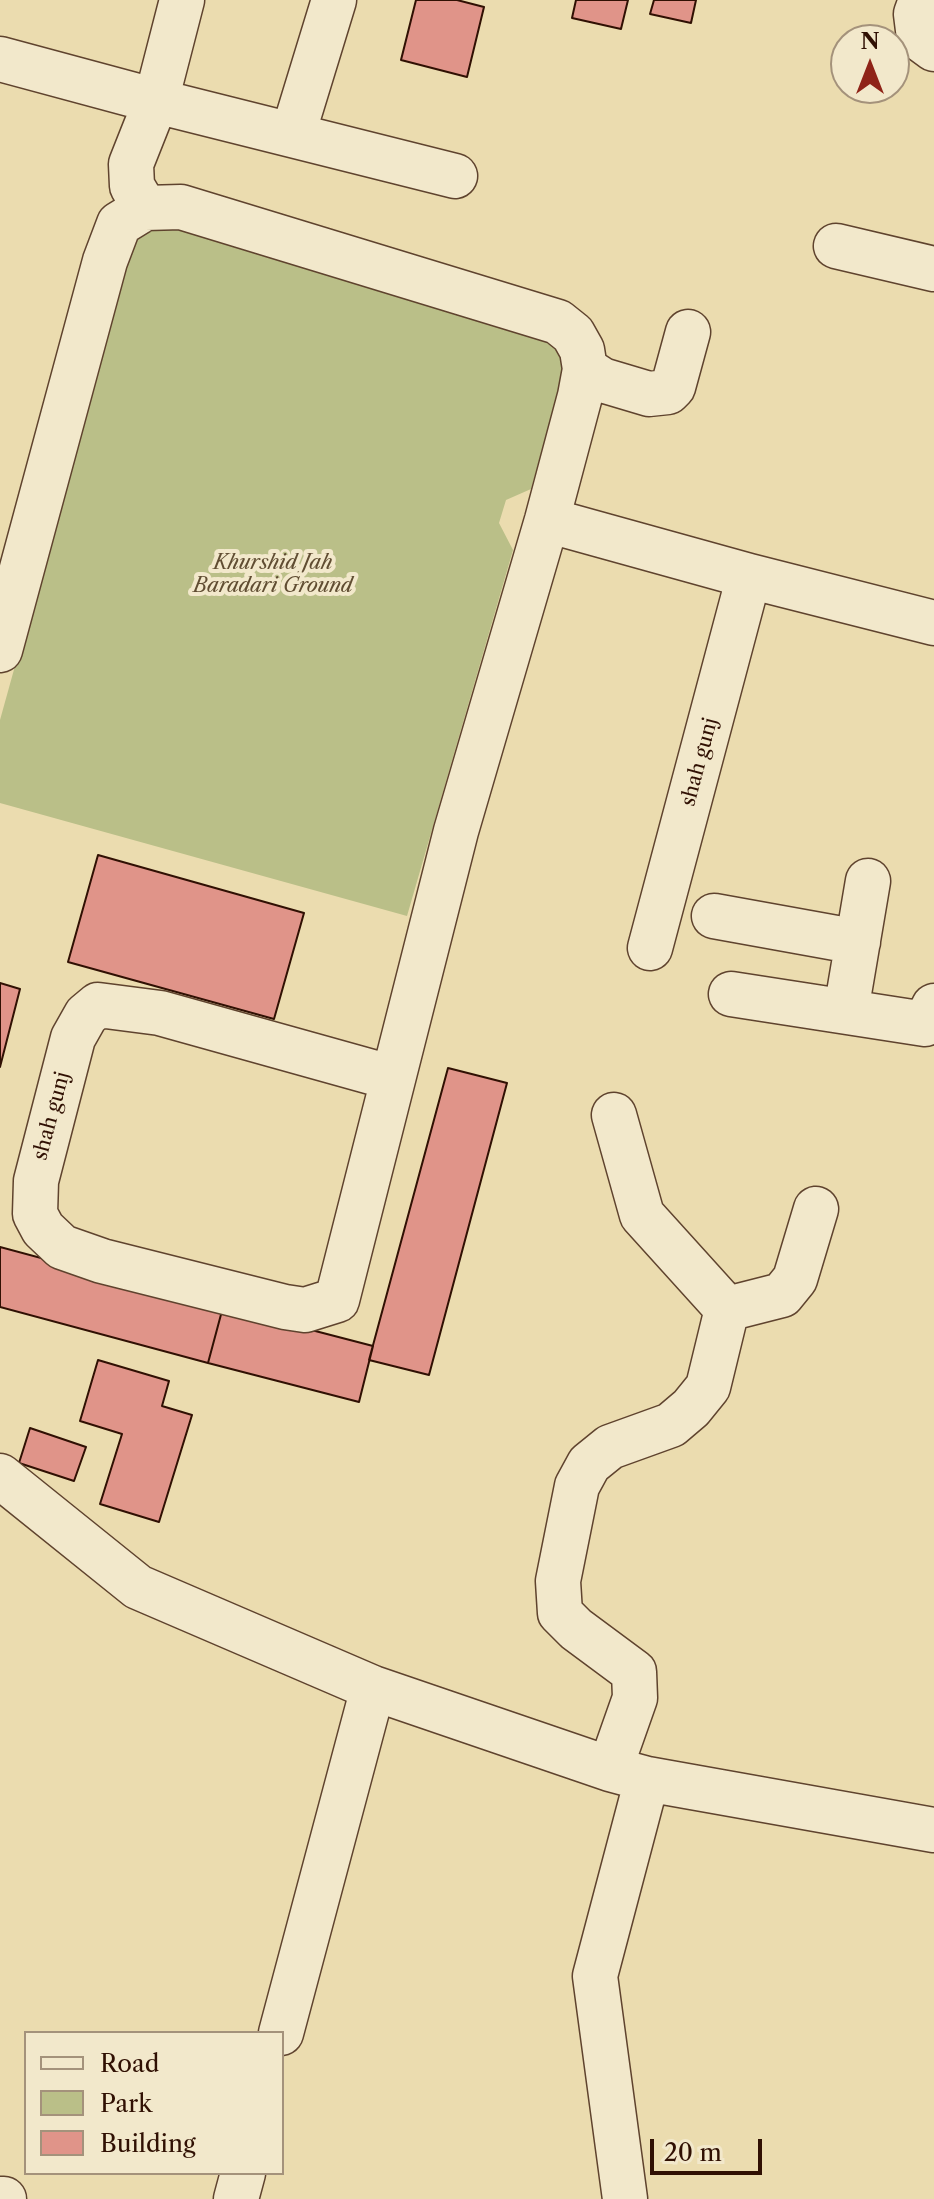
<!DOCTYPE html>
<html>
<head>
<meta charset="utf-8">
<style>
  body { margin:0 }
  #map { position:relative; width:934px; height:2199px; overflow:hidden; background:#ebdcaf; font-family:"Libre Caslon Text",serif }
  canvas { display:block }
  .legend { position:absolute; left:24px; top:2031px; width:260px; height:144px; box-sizing:border-box; background:#f2e8cb; border:2px solid #a4927b; margin:0; padding:10px 14px; list-style:none; font-size:24px; color:#301003 }
  .legend li { display:flex; align-items:center; gap:16px; height:40px }
  .legend b { width:40px; border:2px solid #a4927b }
  .north { position:absolute; left:830px; top:24px; width:80px; height:80px; box-sizing:border-box; background:#f2e8cb; border:2px solid #a4927b; border-radius:50%; rotate:0deg; font-size:22px; font-weight:700; line-height:32px; text-align:center; color:#301003 }
  .north::after { content:''; display:block; margin:auto; width:28px; height:36px; background:#8f2418; clip-path:polygon(50% 0,100% 100%,50% 72%,0 100%) }
  .scale { position:absolute; left:650px; top:2139px; width:112px; height:36px; box-sizing:border-box; border:4px solid #301003; border-top:0; padding-left:10px; font-size:24px; line-height:28px; white-space:nowrap; color:#301003; -webkit-text-stroke:6px #f2e8cb; paint-order:stroke }
</style>
</head>
<body>
<div id="map">
<canvas width="934" height="2199"></canvas>
<ul class="legend">
<li><b style="height:10px;background:#f2e8cb"></b>Road</li>
<li><b style="height:22px;background:#babf88"></b>Park</li>
<li><b style="height:22px;background:#e09489"></b>Building</li>
</ul>
<div class="north">N</div>
<div class="scale">20 m</div>
</div>
<script>
const ctx = document.querySelector('canvas').getContext('2d');
ctx.lineJoin = 'round';
function paint(path, color) {
  ctx.fillStyle = color;
  ctx.fill(path, 'evenodd');
}
function poly(rows) {
  const path = new Path2D();
  for (const r of rows) {
    path.moveTo(r[0], r[1]);
    for (let i = 2; i < r.length; i += 2) path.lineTo(r[i], r[i + 1]);
  }
  return path;
}
function strokePath(path, color, width, dash) {
  ctx.strokeStyle = color;
  ctx.lineWidth = width;
  ctx.lineCap = dash ? 'butt' : 'round';
  ctx.setLineDash(dash || []);
  ctx.stroke(path);
}
function write(font, color, halo, rows, align = 'center') {
  ctx.font = font + ' "Libre Caslon Text",serif';
  ctx.lineWidth = 8;
  ctx.setLineDash([]);
  ctx.textBaseline = 'middle';
  ctx.strokeStyle = halo;
  ctx.fillStyle = color;
  for (const [text, x, y, turn = 0] of rows) {
    ctx.save();
    ctx.translate(x, y);
    ctx.rotate((+turn || 0) * Math.PI / 180);
    ctx.textAlign = isNaN(turn) ? turn : align;
    if (halo) ctx.strokeText(text, 0, 0);
    ctx.fillText(text, 0, 0);
    ctx.restore();
  }
}
paint(poly([
  [159,215,557,343,565,368,531,489,506,500,499,523,513,550,407,916,0,803,0,720,134,237]
]), '#babf88');
const building = poly([
  [416,0,457,0,484,7,467,77,401,60,416,0],
  [576,0,628,0,621,29,572,18,576,0],
  [654,0,696,0,691,23,650,14,654,0],
  [98,855,304,913,274,1019,68,962,98,855],
  [0,983,20,989,0,1067,0,983],
  [448,1068,507,1083,429,1375,369,1360,448,1068],
  [0,1247,223,1307,208,1363,0,1307,0,1247],
  [223,1307,373,1346,359,1402,208,1363,223,1307],
  [98,1360,169,1381,162,1406,192,1415,159,1522,100,1504,122,1434,80,1421,98,1360],
  [30,1428,86,1447,74,1481,19,1463,30,1428]
]);
paint(building, '#e09489');
strokePath(building, '#301003', 2);
const street = poly([
  [182,0,156,101,455,176],
  [921,0,916,14,919,38,934,49],
  [0,59,156,101,131,164,132,186,145,208],
  [293,134,334,0],
  [836,246,934,269],
  [585,369,602,380,649,394,668,392,673,387,688,332],
  [547,520,749,576,934,623],
  [0,650,105,261,119,224,145,208,181,207,558,322,573,334,582,350,585,369,580,396,547,520,456,831,337,1300,305,1310,285,1307,102,1261,62,1247,43,1229,35,1214,36,1181,73,1038,86,1015,98,1005,160,1013,393,1078],
  [714,916,858,942],
  [650,948,749,576],
  [731,994,925,1024,934,1006],
  [846,1011,868,881],
  [614,1115,642,1215,727,1309],
  [0,1476,138,1587,373,1688,610,1769,647,1779,934,1830],
  [610,1769,635,1698,634,1672,576,1629,560,1613,558,1581,577,1486,589,1464,610,1447,671,1425,691,1408,708,1387,727,1309,782,1295,795,1279,816,1209],
  [281,2033,373,1688],
  [0,2199,4,2199],
  [236,2199,243,2173],
  [625,2199,595,1976,647,1779]
]);
strokePath(street, '#5f432e', 47);
strokePath(street, '#f2e8cb', 44);
write('italic 20px', '#604d32', '#f2e8cb', [
  ["Khurshid Jah",273,563],
  ["Baradari Ground",273,586]
]);
write('20px', '#301003', '#f2e8cb', [
  ["shah gunj",700,762,-75],
  ["shah gunj",52,1116,-75]
]);
</script>
</body>
</html>
